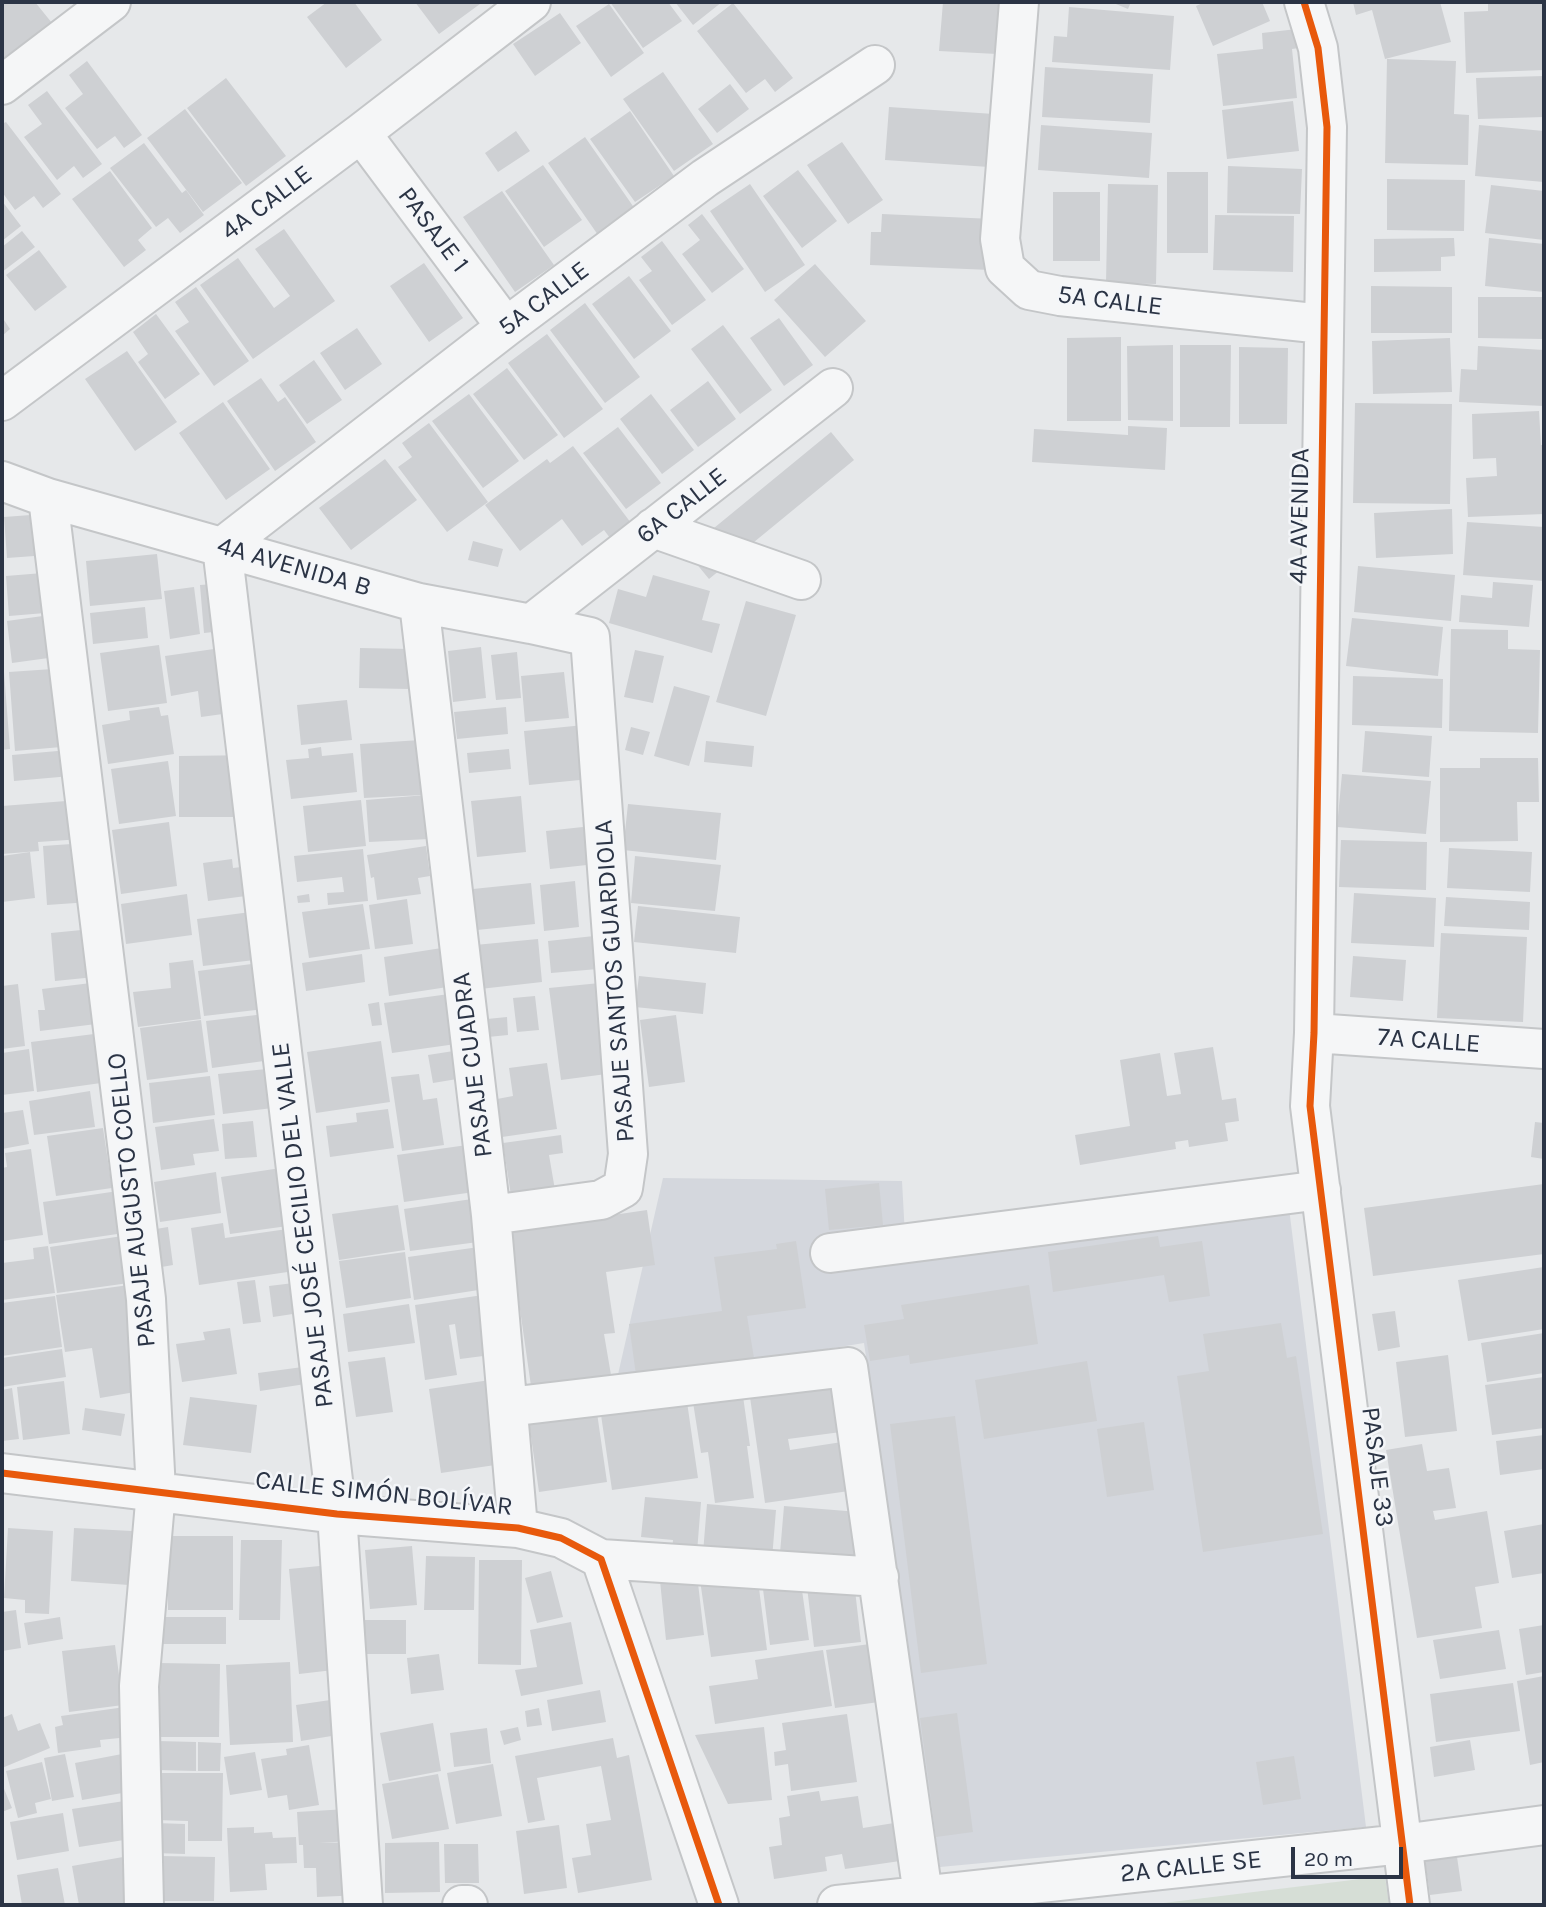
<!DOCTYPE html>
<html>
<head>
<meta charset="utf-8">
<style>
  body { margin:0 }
  #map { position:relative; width:1546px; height:1907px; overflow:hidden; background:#e6e8ea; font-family:Karla,sans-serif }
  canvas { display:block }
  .frame { position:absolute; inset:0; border:4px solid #2b3445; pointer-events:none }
  .scale { position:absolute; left:1291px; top:1847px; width:112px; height:32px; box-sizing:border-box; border:4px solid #2b3445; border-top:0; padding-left:9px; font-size:21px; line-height:24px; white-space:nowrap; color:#2b3445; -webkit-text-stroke:5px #f4f6f9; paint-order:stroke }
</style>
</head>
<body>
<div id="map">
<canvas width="1546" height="1907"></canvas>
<div class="frame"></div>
<div class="scale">20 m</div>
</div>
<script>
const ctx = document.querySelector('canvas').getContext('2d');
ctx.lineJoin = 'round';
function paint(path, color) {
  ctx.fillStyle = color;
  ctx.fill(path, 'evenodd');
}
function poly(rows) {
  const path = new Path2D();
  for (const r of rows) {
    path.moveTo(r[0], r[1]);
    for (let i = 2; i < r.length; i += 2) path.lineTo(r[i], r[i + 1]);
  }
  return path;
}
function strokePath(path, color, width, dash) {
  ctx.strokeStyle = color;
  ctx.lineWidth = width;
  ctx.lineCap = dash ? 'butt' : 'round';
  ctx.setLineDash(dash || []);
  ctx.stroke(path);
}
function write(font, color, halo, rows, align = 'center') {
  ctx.font = font + ' Karla,sans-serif';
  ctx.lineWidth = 5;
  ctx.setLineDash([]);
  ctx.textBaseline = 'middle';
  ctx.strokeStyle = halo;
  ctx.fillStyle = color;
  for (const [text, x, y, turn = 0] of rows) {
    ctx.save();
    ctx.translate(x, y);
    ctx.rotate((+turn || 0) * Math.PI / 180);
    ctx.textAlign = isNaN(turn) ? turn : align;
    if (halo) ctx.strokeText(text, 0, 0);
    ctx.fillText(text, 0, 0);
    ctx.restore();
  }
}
paint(poly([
  [663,1178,902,1181,906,1254,1289,1208,1366,1827,940,1867,864,1343,616,1383]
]), '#d4d7dd');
paint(poly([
  [1385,1876,1389,1905,1147,1905]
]), '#d6ded6');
paint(poly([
  [2,2,35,2,52,23,2,61],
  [327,2,354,2,382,40,346,68,307,17],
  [415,2,478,2,480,4,439,34],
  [610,2,668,2,682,21,643,48],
  [675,2,722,2,693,25],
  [943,2,1000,2,997,54,939,51],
  [1111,2,1131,2,1128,9],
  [1205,2,1262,2,1270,21,1213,46,1196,6],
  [1353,2,1440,2,1451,42,1385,59,1372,10,1356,15],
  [1488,2,1544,2,1544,70,1466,73,1464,12,1488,11],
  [733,3,793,78,775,92,765,79,746,93,697,31],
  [609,4,644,53,611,77,576,26],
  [1069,7,1174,16,1170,70,1052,62,1054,36,1067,37],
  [560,13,581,43,535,76,513,44],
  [1297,29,1299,48,1292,49,1297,98,1223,106,1217,54,1263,49,1262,33],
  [1387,59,1456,61,1454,114,1469,115,1468,165,1385,163],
  [87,61,142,135,124,148,115,136,97,149,65,108,83,94,69,75],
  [1045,67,1153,74,1150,123,1042,117],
  [663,72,713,144,674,171,623,99],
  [1544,76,1544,117,1478,119,1476,78],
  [226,78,286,156,246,186,187,108],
  [730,84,749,109,717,133,698,109],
  [47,91,102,164,83,178,74,166,57,180,24,137,42,124,28,105],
  [1293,101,1299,151,1227,159,1222,110],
  [889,107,994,114,989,167,885,160],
  [185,109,242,183,203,212,147,138],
  [630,111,674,176,635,202,590,139],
  [6,122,61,194,43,208,34,196,15,210,2,192,2,124],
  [1041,125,1152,133,1149,178,1038,170],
  [1479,125,1544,131,1544,182,1475,176],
  [516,131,530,151,498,172,485,153],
  [585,137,635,209,598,235,548,163],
  [842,142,883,200,848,224,807,165],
  [144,143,182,193,186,190,204,215,180,233,168,218,156,227,110,168],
  [543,165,582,220,544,247,505,191],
  [1228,166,1302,169,1300,214,1227,213],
  [798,170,837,221,802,248,763,196],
  [110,171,152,228,138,240,146,250,124,267,72,199],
  [1167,172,1208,172,1208,253,1167,253],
  [1387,179,1465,180,1464,231,1387,230],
  [750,184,805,265,765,292,710,211],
  [1108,184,1158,185,1156,284,1106,283],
  [1491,185,1544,191,1544,240,1485,233],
  [502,191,554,265,515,292,463,217],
  [1053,192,1100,192,1100,261,1053,261],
  [2,201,21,226,2,241],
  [702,214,744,269,712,293,682,254,700,240,688,225],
  [882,214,993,219,991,270,870,265,871,232,881,232],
  [1215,215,1294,216,1293,272,1213,270],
  [284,229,335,301,253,359,200,285,238,258,274,308,290,296,255,249],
  [22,231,35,247,2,272,2,247],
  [1454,238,1455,256,1441,257,1441,271,1374,272,1374,239],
  [1489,238,1544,244,1544,292,1485,286],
  [662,241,706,300,672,325,639,280,652,271,641,257],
  [39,250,67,287,35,311,6,275],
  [424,263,463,318,429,342,390,286],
  [815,264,866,321,825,357,774,300],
  [629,276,671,331,634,359,592,304],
  [1371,286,1452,287,1452,333,1371,333],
  [196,287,249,361,214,386,175,331,189,322,175,302],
  [1478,297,1544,297,1544,339,1478,338],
  [585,303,640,377,605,403,550,330],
  [156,314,200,374,165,399,138,362,148,354,133,332],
  [2,317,10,329,2,336],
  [779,318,813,365,784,386,750,338],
  [723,325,772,390,740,414,691,349],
  [357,328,382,364,345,390,320,353],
  [547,334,603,409,564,438,508,363],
  [1121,337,1121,421,1067,421,1067,338],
  [1450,338,1452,392,1373,394,1372,341],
  [1173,345,1173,421,1128,420,1127,346],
  [1180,345,1231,345,1230,427,1180,427],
  [1478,346,1544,350,1544,406,1459,402,1461,369,1477,370],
  [1239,347,1288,348,1287,424,1239,424],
  [127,351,177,422,135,451,85,379],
  [314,360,342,400,307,424,279,385],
  [507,368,558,435,524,460,473,394],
  [261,378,278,402,285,397,316,442,275,471,227,401],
  [708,381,736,419,698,447,670,410],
  [469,394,519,461,483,488,432,421],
  [651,394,694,450,662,474,620,419],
  [223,402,270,469,226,500,179,433],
  [1355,403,1452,404,1450,504,1353,503],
  [1539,411,1541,445,1544,445,1544,514,1468,517,1466,478,1497,476,1496,458,1473,459,1472,414],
  [429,423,488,502,447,532,398,467,412,457,402,443],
  [1128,426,1167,428,1165,470,1032,462,1034,429,1128,435],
  [618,427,661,483,626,509,583,453],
  [831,432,854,460,709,579,686,551],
  [573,446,631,523,610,538,604,530,582,546,562,519,520,551,485,505,547,459,550,463],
  [385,459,417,500,351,550,319,508],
  [1452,509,1453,554,1376,558,1374,513],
  [44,514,48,555,7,558,4,517],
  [1467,522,1544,527,1544,581,1463,575],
  [473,541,503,549,498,567,468,560],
  [157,554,162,599,90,606,86,561],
  [1358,566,1455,575,1451,621,1354,612],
  [55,572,57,612,9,616,6,576],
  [653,575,710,591,702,620,720,624,712,653,609,623,618,589,646,597],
  [1493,582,1533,585,1529,627,1459,622,1461,595,1492,598],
  [228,583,233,630,204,633,200,585],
  [194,587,200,634,170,639,164,591],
  [746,601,796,615,766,716,716,702],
  [145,607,148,638,93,644,90,613],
  [57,614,63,656,12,663,7,621],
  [1352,618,1443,627,1438,676,1346,666],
  [1451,629,1508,630,1508,649,1540,650,1538,733,1449,731],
  [159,645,167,703,108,711,100,653],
  [242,645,252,710,201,717,198,691,171,696,165,656],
  [481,647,486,698,453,702,448,651],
  [360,648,410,649,409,689,359,688],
  [635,650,664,656,653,703,624,697],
  [517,652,521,698,496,700,491,655],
  [67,668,73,746,15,751,9,672],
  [2,672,4,672,10,749,2,750],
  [564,672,569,718,525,722,521,676],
  [1353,676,1443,679,1442,728,1352,725],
  [674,686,710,696,689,766,654,756],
  [347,700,352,740,301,745,297,705],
  [159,707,161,716,168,715,174,754,108,764,102,725,130,720,129,711],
  [506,707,508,734,457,739,454,712],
  [584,725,590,779,529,785,524,731],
  [631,727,650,732,643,755,625,750],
  [1365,731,1432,736,1429,777,1362,772],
  [420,740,423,795,364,798,360,744],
  [706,741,754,746,752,767,704,762],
  [321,747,322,756,353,753,357,792,291,799,286,760,309,758,308,749],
  [509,749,511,769,469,773,467,753],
  [69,750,71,776,14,781,12,755],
  [259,755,241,817,179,817,179,756],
  [1480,758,1538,758,1539,802,1517,802,1518,841,1440,842,1440,768,1480,768],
  [168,761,176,816,119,824,111,769],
  [1342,774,1431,781,1426,834,1337,827],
  [426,795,429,839,369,842,366,800],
  [521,796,526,852,477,857,471,801],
  [79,800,82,839,38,842,39,851,2,854,2,806],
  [361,800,366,846,308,852,303,806],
  [628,804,721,813,716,860,623,850],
  [169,822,177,886,121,894,112,830],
  [592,826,596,864,550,869,546,831],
  [1341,840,1427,842,1426,890,1339,887],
  [86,843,90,902,47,905,43,846],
  [426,846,430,876,418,878,421,894,377,900,374,877,371,878,367,855],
  [1449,848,1532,852,1530,892,1447,888],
  [363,849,368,901,328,905,327,893,344,892,342,877,297,882,294,856],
  [30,852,35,898,2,902,2,856],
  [635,856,721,865,715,911,631,903],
  [232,859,233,868,257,865,261,894,208,901,203,863],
  [575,881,579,927,544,931,540,885],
  [531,883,535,924,477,930,473,889],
  [1354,893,1436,898,1434,947,1351,943],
  [187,894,192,935,126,944,121,904],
  [309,894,310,902,298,903,297,896],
  [1446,897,1530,902,1529,930,1444,926],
  [407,899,413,944,375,949,369,905],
  [363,904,370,949,309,958,302,912],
  [638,906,740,917,736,953,634,942],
  [266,910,272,958,203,966,197,919],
  [92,929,95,977,55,981,51,933],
  [1441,933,1527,937,1523,1022,1437,1018],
  [594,936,598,969,551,973,548,941],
  [538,939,542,982,480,989,475,945],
  [448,947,454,986,389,996,384,957],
  [362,954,365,982,306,991,302,963],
  [1353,956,1406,960,1403,1001,1350,997],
  [193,960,201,1019,138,1027,133,992,171,988,169,963],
  [267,962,273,1008,204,1016,198,971],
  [639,976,706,983,703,1014,635,1007],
  [91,983,96,1024,40,1031,38,1010,45,1010,42,989],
  [600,983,614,1073,561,1080,549,988],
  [18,984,25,1046,2,1049,2,986],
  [449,994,456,1044,392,1053,384,1003],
  [535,996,539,1030,517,1032,513,998],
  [379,1002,382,1025,372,1026,368,1004],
  [273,1013,279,1059,212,1068,206,1021],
  [676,1015,685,1082,649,1087,640,1020],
  [507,1017,508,1035,488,1037,487,1019],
  [201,1020,208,1072,147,1080,140,1028],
  [102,1033,108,1082,37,1092,31,1042],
  [381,1041,390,1102,316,1113,307,1052],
  [1213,1047,1222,1100,1236,1098,1239,1121,1225,1123,1228,1141,1189,1147,1188,1140,1175,1142,1176,1149,1080,1165,1075,1135,1130,1126,1120,1060,1160,1053,1167,1096,1181,1094,1174,1053],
  [29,1049,34,1091,2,1095,2,1053],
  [460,1050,463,1078,433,1083,428,1055],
  [547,1063,557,1129,502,1137,497,1099,513,1096,509,1068],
  [276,1068,281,1107,223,1114,218,1074],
  [419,1074,423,1100,437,1098,444,1145,402,1151,391,1077],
  [210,1076,215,1115,153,1123,149,1083],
  [90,1091,95,1127,34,1135,29,1101],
  [388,1109,394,1148,330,1157,326,1126,357,1122,356,1113],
  [23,1110,29,1144,2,1149,2,1113],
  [214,1119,219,1151,193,1154,195,1165,161,1170,155,1127],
  [253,1121,257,1157,225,1159,222,1124],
  [1535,1122,1544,1123,1544,1159,1531,1157],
  [103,1128,112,1188,56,1196,47,1136],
  [561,1135,563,1153,549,1155,555,1190,511,1196,503,1143],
  [467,1145,474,1192,404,1202,397,1155],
  [31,1149,43,1235,2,1241,2,1168,7,1167,5,1153],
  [294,1166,302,1224,230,1234,221,1177],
  [216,1172,221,1213,160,1222,154,1182],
  [879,1183,883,1225,829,1230,825,1189],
  [1544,1184,1544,1254,1373,1276,1364,1208],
  [125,1190,131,1232,49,1244,43,1202],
  [472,1199,478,1242,410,1251,404,1209],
  [398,1205,405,1250,339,1260,332,1214],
  [647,1210,655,1265,606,1272,615,1333,604,1334,611,1375,531,1386,508,1226,579,1220],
  [223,1223,225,1238,301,1227,308,1269,199,1285,191,1228],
  [168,1227,173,1265,156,1268,150,1230],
  [129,1235,136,1282,57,1293,50,1247],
  [1158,1236,1160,1247,1202,1241,1210,1296,1169,1302,1164,1275,1053,1292,1048,1252],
  [796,1241,806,1308,747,1316,754,1358,636,1375,629,1324,722,1311,714,1257,777,1249,776,1244],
  [48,1246,55,1293,2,1300,2,1263,34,1259,33,1248],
  [479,1247,485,1289,414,1300,408,1257],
  [405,1252,411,1298,346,1308,339,1261],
  [1544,1267,1544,1329,1468,1341,1458,1280],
  [255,1280,261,1322,243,1324,237,1282],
  [302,1282,306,1312,273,1317,269,1286],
  [129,1285,141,1391,100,1398,92,1348,65,1352,56,1295],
  [1029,1285,1038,1344,910,1364,909,1355,870,1361,864,1325,904,1319,901,1305],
  [483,1295,491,1355,460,1359,455,1324,449,1325,457,1375,425,1380,415,1305],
  [55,1296,62,1347,2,1356,2,1303],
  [409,1304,415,1343,348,1352,343,1314],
  [1395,1311,1400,1347,1378,1351,1372,1314],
  [1281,1323,1287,1358,1296,1356,1323,1534,1203,1552,1177,1376,1209,1371,1203,1334],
  [230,1328,237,1374,182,1382,176,1344,205,1340,203,1332],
  [1544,1333,1544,1373,1487,1382,1481,1343],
  [62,1349,66,1377,2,1387,2,1358],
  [1448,1355,1457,1431,1405,1437,1396,1362],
  [385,1357,393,1412,356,1417,348,1362],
  [1087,1361,1097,1421,984,1439,975,1380],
  [310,1366,312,1383,260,1391,258,1373],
  [1544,1377,1544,1428,1492,1435,1485,1385],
  [834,1378,841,1432,788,1439,790,1450,842,1442,849,1491,765,1503,749,1390],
  [490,1380,502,1464,441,1473,429,1389],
  [64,1381,70,1434,23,1440,17,1387],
  [12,1388,19,1439,2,1441,2,1390],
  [742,1389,750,1446,747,1446,754,1498,715,1503,708,1452,701,1453,692,1396],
  [686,1395,698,1478,612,1490,600,1408],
  [190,1397,257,1405,251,1453,183,1445],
  [595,1399,607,1482,539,1492,527,1409],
  [85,1408,125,1414,121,1436,82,1430],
  [955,1416,987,1664,921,1673,890,1424],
  [1144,1422,1154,1490,1107,1497,1097,1429],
  [1544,1435,1544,1469,1500,1475,1496,1441],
  [1422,1444,1427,1471,1449,1468,1456,1508,1433,1511,1435,1520,1487,1511,1499,1583,1475,1587,1482,1628,1417,1638,1386,1450],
  [645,1497,701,1502,697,1552,672,1550,673,1540,641,1537],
  [707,1504,776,1510,772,1559,703,1553],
  [784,1506,859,1512,855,1559,780,1553],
  [1544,1524,1544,1573,1512,1578,1504,1531],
  [8,1528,53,1531,49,1614,25,1613,25,1600,4,1598],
  [74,1528,132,1531,129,1585,71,1581],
  [168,1536,233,1536,233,1610,168,1610],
  [241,1540,282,1540,280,1620,239,1620],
  [412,1546,417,1605,370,1609,365,1550],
  [426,1556,475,1557,474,1610,424,1610],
  [479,1560,522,1560,521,1665,478,1664],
  [340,1564,351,1668,299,1674,289,1569],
  [696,1566,704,1635,666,1640,659,1571],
  [551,1571,563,1617,537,1623,525,1578],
  [757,1573,767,1650,711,1657,700,1580],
  [853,1573,861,1642,814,1647,806,1578],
  [800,1576,809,1640,770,1645,762,1581],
  [16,1610,21,1648,2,1651,2,1612],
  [60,1617,63,1639,28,1645,24,1623],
  [163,1617,226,1617,226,1644,163,1644],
  [365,1620,406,1620,406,1654,365,1654],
  [571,1622,583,1684,521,1696,515,1670,537,1667,530,1630],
  [1544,1625,1544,1672,1526,1675,1519,1629],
  [1499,1630,1506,1669,1440,1679,1433,1640],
  [870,1644,879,1702,835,1708,826,1650],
  [115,1645,123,1705,69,1712,62,1651],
  [823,1650,832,1706,715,1724,709,1686,758,1679,755,1660],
  [439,1654,444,1690,411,1694,407,1658],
  [290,1662,293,1742,230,1745,226,1665],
  [159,1663,220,1664,219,1737,158,1737],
  [1544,1676,1544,1762,1530,1765,1517,1681],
  [1513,1683,1520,1731,1436,1742,1430,1694],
  [600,1690,606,1722,552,1731,547,1700],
  [351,1697,356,1732,301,1741,296,1705],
  [125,1707,129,1737,100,1740,101,1747,58,1753,55,1727,63,1725,61,1716],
  [539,1708,542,1725,527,1727,525,1711],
  [957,1713,973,1832,936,1837,920,1718],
  [12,1714,18,1731,40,1723,50,1748,2,1768,2,1718],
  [847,1714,857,1782,791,1791,788,1764,775,1766,774,1752,786,1750,782,1723],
  [433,1723,441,1771,389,1781,380,1733],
  [518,1727,521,1740,504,1745,500,1731],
  [764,1727,772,1800,728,1804,695,1735],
  [487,1728,491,1763,454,1767,450,1733],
  [613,1738,617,1758,629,1755,652,1880,578,1893,572,1858,591,1855,586,1824,611,1820,601,1766,537,1778,545,1820,528,1823,515,1756],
  [1470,1740,1475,1770,1434,1777,1430,1747],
  [158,1741,196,1742,196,1771,157,1770],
  [198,1742,221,1743,220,1771,198,1771],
  [309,1745,319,1805,289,1810,287,1795,268,1798,261,1759,287,1755,286,1749],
  [255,1752,262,1790,230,1795,224,1757],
  [65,1754,74,1797,52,1801,44,1758],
  [122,1754,128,1792,82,1800,75,1763],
  [1294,1756,1301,1799,1263,1805,1256,1762],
  [42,1762,51,1799,35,1803,37,1813,18,1818,6,1771],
  [493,1764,502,1816,456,1824,447,1773],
  [155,1773,223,1773,222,1841,188,1841,188,1821,155,1820],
  [438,1774,449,1829,392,1839,382,1784],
  [2,1784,12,1808,2,1812],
  [819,1791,821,1801,858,1796,863,1828,894,1823,900,1861,845,1869,842,1854,825,1857,827,1871,774,1879,769,1847,782,1845,779,1818,790,1816,787,1796],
  [131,1800,137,1838,79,1847,72,1809],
  [364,1808,366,1840,319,1843,362,1842,363,1895,317,1897,316,1868,304,1868,303,1845,299,1845,297,1812],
  [63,1813,69,1851,17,1860,10,1822],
  [155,1823,185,1824,185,1854,154,1853],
  [559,1825,567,1888,524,1894,516,1831],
  [254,1827,254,1833,272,1832,273,1838,296,1837,297,1863,265,1864,267,1890,230,1892,227,1828],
  [439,1842,440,1892,385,1893,385,1843],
  [444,1844,478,1844,479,1883,445,1883],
  [1456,1850,1462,1891,1430,1895,1424,1854],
  [160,1856,215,1857,214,1901,159,1901],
  [123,1857,131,1902,112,1905,79,1905,72,1866],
  [58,1868,65,1905,22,1905,17,1875]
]), '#ced0d3');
const minor = poly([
  [1019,2,1000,239,1005,268,1029,290,1060,296,1323,324],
  [1304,2,1318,48,1327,127,1314,1033,1310,1106,1410,1905],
  [2,85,111,2],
  [361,133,506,327],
  [2,401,361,133,531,2],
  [2,481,48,498,419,603,531,624,590,637,628,1154,623,1188,601,1200,491,1215],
  [48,498,146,1299,156,1491,139,1686,144,1905],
  [653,528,801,580],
  [419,603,491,1215,518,1528],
  [531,624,833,388],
  [1314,1033,1544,1049],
  [830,1253,1321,1190],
  [508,1407,848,1367,923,1895],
  [2,1473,337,1514,518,1528,561,1538,601,1559,719,1905],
  [601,1559,879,1577],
  [363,1905,337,1514,222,547,506,327,705,178,875,65],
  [462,1905,468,1905],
  [837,1905,1402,1844,1544,1825]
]);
strokePath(minor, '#c4c6c8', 42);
strokePath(minor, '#f5f6f7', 38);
strokePath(poly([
  [1304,2,1318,48,1327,127,1314,1033,1310,1106,1410,1905],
  [2,1473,337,1514,518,1528,561,1538,601,1559,719,1905]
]), '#e8590c', 7);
write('26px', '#2b3445', '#f4f6f9', [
  ["4A CALLE",267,203,-37],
  ["PASAJE 1",433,230,53],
  ["5A CALLE",544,299,-37],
  ["5A CALLE",1110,301,7],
  ["6A CALLE",682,506,-38],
  ["4A AVENIDA",1300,516,-89],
  ["4A AVENIDA B",294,567,16],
  ["PASAJE SANTOS GUARDIOLA",615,981,-94],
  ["7A CALLE",1429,1041,4],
  ["PASAJE CUADRA",473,1065,-97],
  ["PASAJE AUGUSTO COELLO",132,1200,-96],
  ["PASAJE JOSÉ CECILIO DEL VALLE",303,1225,-97],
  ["PASAJE 33",1377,1467,83],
  ["CALLE SIMÓN BOLÍVAR",384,1494,6],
  ["2A CALLE SE",1191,1867,-6]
]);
</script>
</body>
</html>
